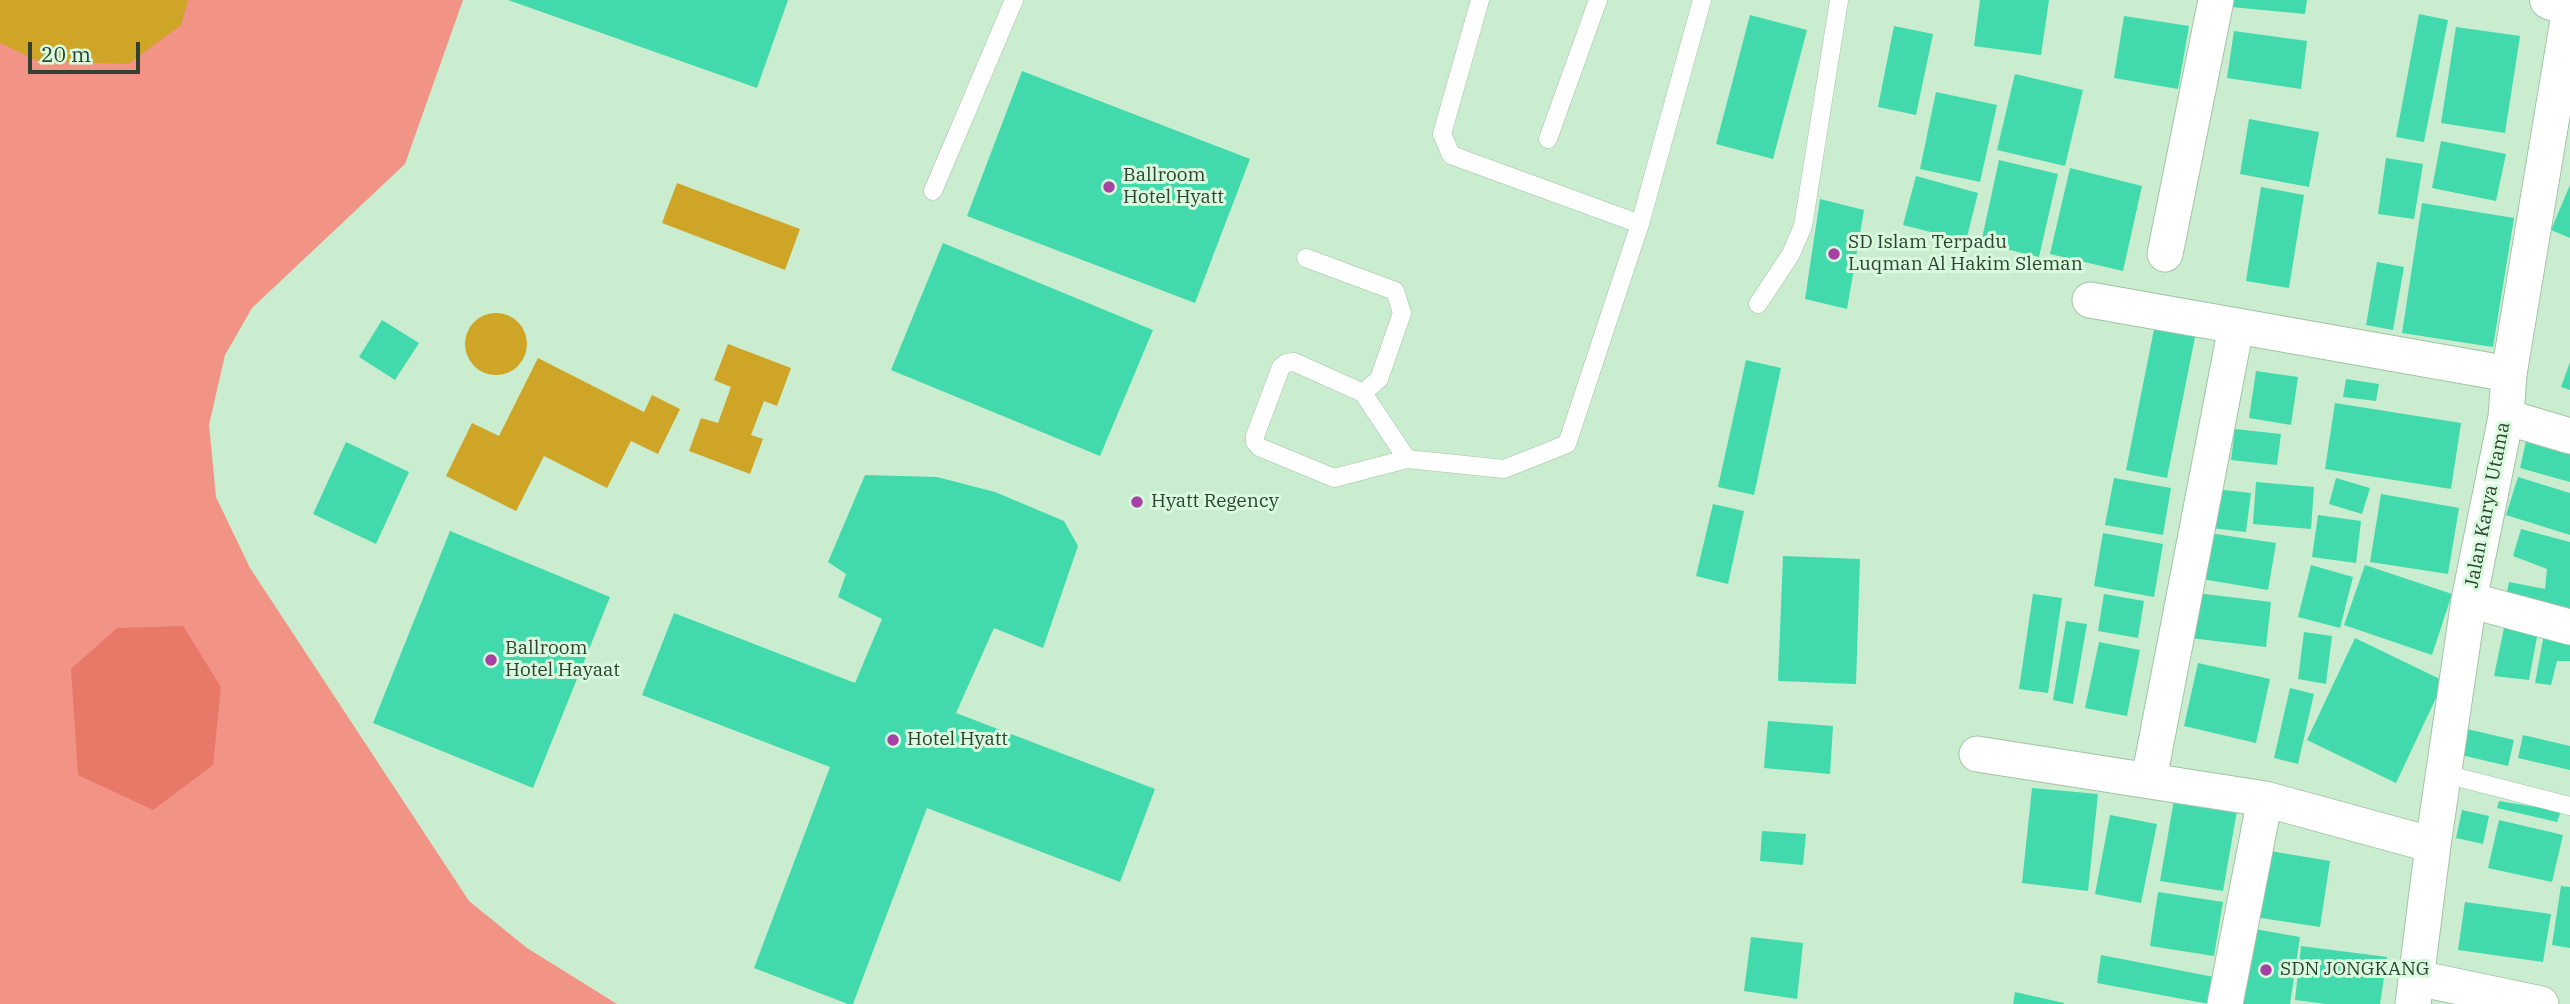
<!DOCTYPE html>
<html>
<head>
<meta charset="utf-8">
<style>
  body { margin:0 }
  #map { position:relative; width:2570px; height:1004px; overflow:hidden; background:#caedcf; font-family:"IBM Plex Serif",serif }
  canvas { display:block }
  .scale { position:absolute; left:28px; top:42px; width:112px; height:32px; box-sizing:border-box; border:4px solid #314033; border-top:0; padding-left:9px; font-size:21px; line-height:24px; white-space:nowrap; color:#314033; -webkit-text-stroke:5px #d7fbdc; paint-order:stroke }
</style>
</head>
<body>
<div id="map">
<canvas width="2570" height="1004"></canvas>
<div class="scale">20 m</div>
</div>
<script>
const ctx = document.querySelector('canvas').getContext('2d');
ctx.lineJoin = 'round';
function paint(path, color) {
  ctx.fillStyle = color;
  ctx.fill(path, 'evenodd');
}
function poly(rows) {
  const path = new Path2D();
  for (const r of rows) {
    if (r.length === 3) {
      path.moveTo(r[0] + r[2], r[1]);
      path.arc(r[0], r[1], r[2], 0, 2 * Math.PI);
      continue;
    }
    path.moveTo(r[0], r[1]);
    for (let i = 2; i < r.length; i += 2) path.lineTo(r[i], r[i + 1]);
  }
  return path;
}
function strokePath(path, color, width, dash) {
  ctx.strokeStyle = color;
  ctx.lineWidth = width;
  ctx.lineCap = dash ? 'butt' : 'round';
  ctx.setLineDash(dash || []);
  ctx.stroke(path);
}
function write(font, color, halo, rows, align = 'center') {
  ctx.font = font + ' "IBM Plex Serif",serif';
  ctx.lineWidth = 6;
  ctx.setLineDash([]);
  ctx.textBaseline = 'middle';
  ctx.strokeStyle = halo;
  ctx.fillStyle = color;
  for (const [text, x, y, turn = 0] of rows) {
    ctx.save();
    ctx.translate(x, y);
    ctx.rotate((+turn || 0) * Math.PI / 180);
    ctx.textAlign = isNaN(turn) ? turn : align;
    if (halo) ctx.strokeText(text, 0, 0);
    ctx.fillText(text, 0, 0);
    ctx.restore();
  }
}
paint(poly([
  [0,0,463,0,405,164,252,308,225,355,209,425,216,497,250,568,469,901,527,948,617,1004,0,1004]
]), '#f19385');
paint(poly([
  [183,626,221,687,213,765,153,810,78,775,71,669,117,628]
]), '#e87969');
paint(poly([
  [0,0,188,0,181,25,128,64,38,61,0,43],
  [677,183,800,229,785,270,662,223],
  [496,344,31],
  [728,344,791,368,777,406,764,401,751,435,763,439,750,474,689,451,701,418,718,423,731,387,714,380],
  [538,358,644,412,652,395,680,409,658,454,631,441,607,488,544,456,516,511,446,476,472,423,499,436]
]), '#cea527');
paint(poly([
  [508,0,788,0,757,88],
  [1980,0,2049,0,2041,55,1974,46],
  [2231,0,2307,0,2305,14,2231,7],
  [2419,14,2448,20,2424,142,2396,137],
  [1750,15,1807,30,1773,159,1716,144],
  [2124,16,2189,26,2178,89,2114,78],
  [1894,26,1933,34,1916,115,1878,107],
  [2456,27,2520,36,2505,133,2441,123],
  [2234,31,2307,41,2301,89,2227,78],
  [1022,71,1250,159,1195,303,967,216],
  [2015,74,2083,90,2065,166,1997,150],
  [1936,92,1997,105,1980,182,1920,169],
  [2249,119,2319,132,2309,187,2240,174],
  [2441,141,2506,154,2496,201,2432,188],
  [2386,158,2423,164,2414,219,2378,214],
  [1999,160,2058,174,2039,257,1981,243],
  [2070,168,2142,186,2123,271,2050,254],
  [1916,176,1978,193,1966,241,1903,225],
  [2570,185,2570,238,2551,230],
  [2261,187,2304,195,2289,288,2246,281],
  [1820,199,1864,210,1847,309,1805,299],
  [2422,203,2514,218,2493,347,2402,333],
  [943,243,1153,330,1100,456,891,370],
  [2377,262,2404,267,2393,330,2366,325],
  [2156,319,2197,327,2167,478,2126,470],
  [382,320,419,343,395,380,359,357],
  [1746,360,1781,368,1754,495,1718,487],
  [2570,362,2570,390,2561,387],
  [2256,371,2298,377,2291,425,2249,418],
  [2346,379,2379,384,2376,401,2343,397],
  [2335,403,2461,423,2451,489,2325,469],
  [2235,429,2281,434,2277,465,2231,460],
  [2527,437,2570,448,2570,482,2520,468],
  [346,442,409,472,376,544,313,514],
  [865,475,937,477,995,492,1064,521,1078,546,1043,648,994,628,956,713,1155,789,1120,882,927,808,853,1004,848,1004,754,968,830,767,642,695,674,613,855,683,882,619,838,597,846,574,828,562],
  [2518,477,2570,493,2570,535,2506,515],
  [2114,478,2171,488,2163,535,2105,525],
  [2336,478,2370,488,2362,514,2329,504],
  [2256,482,2314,487,2311,529,2253,524],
  [2206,488,2251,493,2246,532,2202,527],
  [2381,494,2459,508,2448,574,2370,562],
  [1713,504,1744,511,1728,584,1696,576],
  [2318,515,2361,521,2356,563,2312,557],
  [2521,529,2570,542,2570,623,2504,607,2509,582,2545,589,2547,569,2513,556],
  [450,531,610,597,533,788,373,723],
  [2202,532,2276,543,2268,590,2195,578],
  [2103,533,2163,544,2154,597,2094,586],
  [1783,556,1860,559,1856,684,1778,681],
  [2311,565,2353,577,2340,628,2298,617],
  [2365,565,2452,594,2432,655,2344,625],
  [2196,593,2271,602,2266,647,2190,638],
  [2033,594,2062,598,2048,693,2019,689],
  [2104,594,2144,601,2138,638,2098,631],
  [2066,621,2087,624,2073,704,2053,700],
  [2505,623,2539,626,2529,680,2494,676],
  [2304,632,2332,636,2326,684,2298,679],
  [2544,634,2570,637,2570,661,2557,661,2551,685,2535,683],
  [2355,638,2444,681,2396,783,2307,740],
  [2099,642,2140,650,2127,716,2085,708],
  [2198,663,2270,679,2256,743,2184,726],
  [2290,688,2314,694,2298,764,2274,758],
  [1768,721,1833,726,1830,774,1764,768],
  [2463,728,2514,740,2508,766,2457,754],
  [2523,735,2570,746,2570,770,2518,758],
  [2032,788,2098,794,2088,891,2022,883],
  [2175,794,2238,805,2223,891,2160,881],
  [2499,801,2561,811,2557,822,2497,808],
  [2462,810,2489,816,2483,844,2456,838],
  [2110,815,2157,824,2141,903,2095,894],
  [2499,820,2563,835,2552,882,2488,868],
  [1762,831,1806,834,1803,865,1760,861],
  [2258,849,2330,861,2320,927,2248,916],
  [2561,886,2570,887,2570,948,2552,945],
  [2158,892,2223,902,2214,956,2150,946],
  [2465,902,2551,914,2543,962,2458,950],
  [2243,927,2300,937,2290,1004,2231,1004],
  [1751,937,1803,943,1797,999,1744,991],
  [2301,946,2387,957,2380,1004,2326,1004,2295,1000],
  [2101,955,2214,977,2209,1004,2097,983],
  [2015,992,2064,1003,2064,1004,2013,1004]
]), '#42d9ad');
const lane = poly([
  [1480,0,1442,134,1451,155,1640,224],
  [1548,139,1598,0],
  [933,191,1014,0],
  [1306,258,1395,291,1402,313,1379,379,1363,393,1294,362,1286,363,1281,367,1255,436,1255,442,1259,447,1334,478,1407,459,1504,469,1567,444,1640,224,1702,0],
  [1758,304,1791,254,1803,226,1839,0],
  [1363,393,1407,459],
  [2445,774,2570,806]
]);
const street = poly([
  [2165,254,2216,0],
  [2090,300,2509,374],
  [2506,417,2570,436],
  [2469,600,2570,627],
  [1977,754,2265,799,2433,845],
  [2149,779,2236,327],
  [2417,978,2541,1004],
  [2225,1004,2265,799],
  [2413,1004,2433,845,2469,600,2506,417,2509,374,2570,8]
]);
const primary = poly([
  [2549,0,2570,7]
]);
strokePath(lane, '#a1c3a6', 19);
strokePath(street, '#a1c3a6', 37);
strokePath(primary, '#a1c3a6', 40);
strokePath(lane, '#fff', 18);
strokePath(street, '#fff', 35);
strokePath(primary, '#fff', 38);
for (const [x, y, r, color] of [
  [1109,187,7,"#a841a4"],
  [1834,254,7,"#a841a4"],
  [1137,502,7,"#a841a4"],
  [491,660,7,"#a841a4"],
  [893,740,7,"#a841a4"],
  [2266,970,7,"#a841a4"]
]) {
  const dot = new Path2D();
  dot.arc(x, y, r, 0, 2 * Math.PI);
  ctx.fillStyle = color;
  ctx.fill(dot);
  strokePath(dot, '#d7fbdc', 2.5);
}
write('19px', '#314033', '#d7fbdc', [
  ["Ballroom",1123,176],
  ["Hotel Hyatt",1123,198],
  ["SD Islam Terpadu",1848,243],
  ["Luqman Al Hakim Sleman",1848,265],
  ["Hyatt Regency",1151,502],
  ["Ballroom",505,649],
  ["Hotel Hayaat",505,671],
  ["Hotel Hyatt",907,740],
  ["SDN JONGKANG",2280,970]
], 'left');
write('19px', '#314033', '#d7fbdc', [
  ["Jalan Karya Utama",2488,505,-79]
]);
</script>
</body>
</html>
